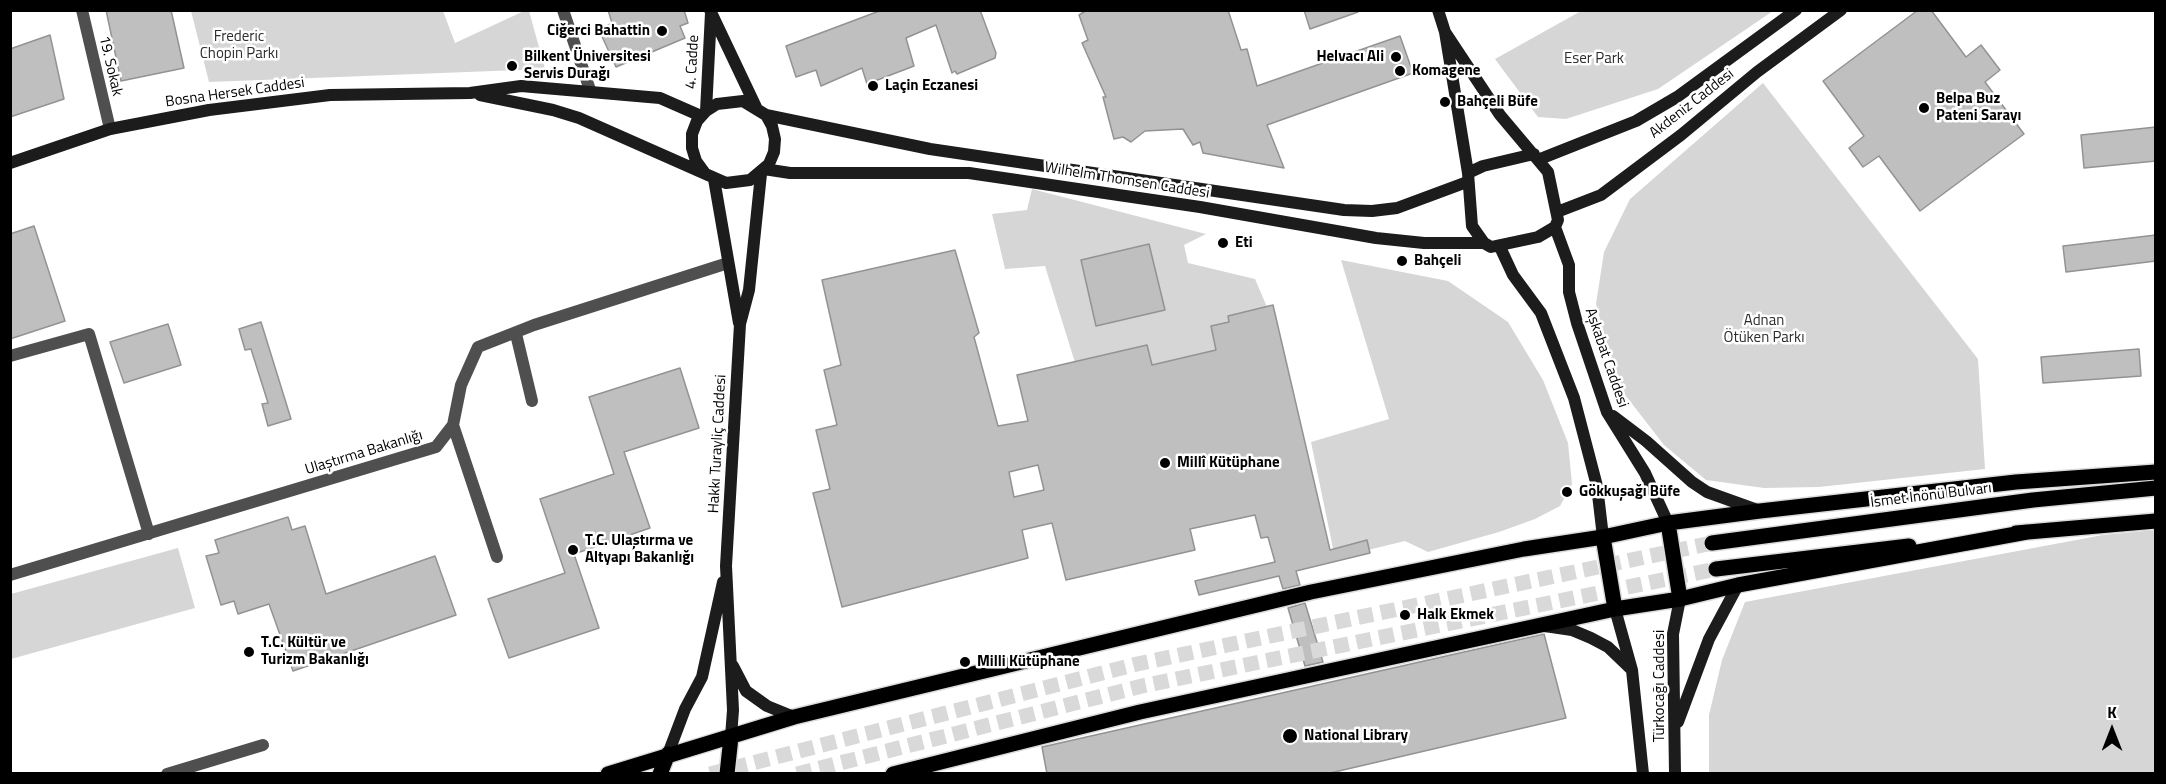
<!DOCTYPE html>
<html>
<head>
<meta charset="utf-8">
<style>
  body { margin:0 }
  #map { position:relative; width:2166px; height:784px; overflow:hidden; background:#fff; font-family:"Titillium Web",sans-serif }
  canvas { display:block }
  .frame { position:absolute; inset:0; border:12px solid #000; pointer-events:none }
  .north { position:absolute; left:2082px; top:700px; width:60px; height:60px; -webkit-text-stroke:4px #fff; paint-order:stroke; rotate:0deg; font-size:16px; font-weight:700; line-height:24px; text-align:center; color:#000 }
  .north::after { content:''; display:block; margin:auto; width:21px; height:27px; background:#000; clip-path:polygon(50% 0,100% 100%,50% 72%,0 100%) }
</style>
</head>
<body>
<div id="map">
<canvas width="2166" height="784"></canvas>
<div class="frame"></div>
<div class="north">K</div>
</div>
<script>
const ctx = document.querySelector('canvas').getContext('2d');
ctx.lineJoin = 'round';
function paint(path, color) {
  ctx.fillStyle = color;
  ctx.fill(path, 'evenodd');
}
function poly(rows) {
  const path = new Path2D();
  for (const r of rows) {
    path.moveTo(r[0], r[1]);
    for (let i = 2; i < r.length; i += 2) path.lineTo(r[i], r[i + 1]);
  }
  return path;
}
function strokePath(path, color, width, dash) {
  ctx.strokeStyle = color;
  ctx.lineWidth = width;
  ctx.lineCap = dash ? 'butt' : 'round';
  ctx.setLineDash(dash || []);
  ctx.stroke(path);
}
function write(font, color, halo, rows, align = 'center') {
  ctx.font = font + ' "Titillium Web",sans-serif';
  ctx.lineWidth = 5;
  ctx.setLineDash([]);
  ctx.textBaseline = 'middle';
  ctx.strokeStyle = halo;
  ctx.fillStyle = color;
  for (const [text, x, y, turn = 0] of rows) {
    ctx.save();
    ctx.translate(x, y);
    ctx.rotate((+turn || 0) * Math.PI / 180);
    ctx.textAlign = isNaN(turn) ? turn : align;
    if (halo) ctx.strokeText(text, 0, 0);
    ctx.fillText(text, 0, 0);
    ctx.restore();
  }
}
paint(poly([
  [191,11,443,11,455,43,524,11,529,11,545,69,209,82],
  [1581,11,1581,10,1773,11,1658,89,1566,119,1538,117,1495,59],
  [1763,83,1978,359,1985,469,1819,487,1764,488,1706,480,1664,445,1619,387,1596,304,1604,252,1630,199],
  [1032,189,1206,234,1184,245,1188,263,1255,279,1267,307,1228,316,1229,322,1211,326,1219,362,1156,385,1146,345,1086,359,1081,382,1045,266,1005,269,992,214,1027,210],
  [1341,260,1448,281,1508,322,1543,380,1568,443,1572,484,1560,506,1535,519,1499,532,1428,552,1405,541,1335,558,1311,442,1389,419],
  [2155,530,2155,773,1709,773,1709,715,1722,660,1745,602,2103,535],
  [178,548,195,608,11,659,11,594]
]), '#d6d6d6');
const building = poly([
  [106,10,171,10,184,68,121,81,106,10],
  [608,10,684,10,688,23,680,26,685,38,616,67,599,30,612,23,608,10],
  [882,10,980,10,996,53,995,58,957,74,955,71,952,73,936,25,906,38,914,66,867,84,862,68,821,86,816,70,796,77,786,46,882,10],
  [1087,10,1228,10,1241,50,1247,49,1257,86,1400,36,1413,73,1267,125,1284,168,1203,153,1200,142,1193,145,1183,129,1145,131,1131,142,1123,137,1114,139,1103,97,1106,97,1082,43,1088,40,1079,15,1087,10],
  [1304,10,1358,10,1358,12,1310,29,1304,10],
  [1918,10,1931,10,1966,57,1981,45,2000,70,1985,82,2024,134,1920,211,1879,156,1863,167,1849,148,1864,136,1823,81,1918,10],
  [50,35,64,99,10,117,10,49,50,35],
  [2156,127,2156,161,2084,168,2081,135,2156,127],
  [34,226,65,321,10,339,10,234,34,226],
  [2156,235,2156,261,2066,272,2063,246,2156,235],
  [1149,244,1165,310,1096,326,1081,260,1149,244],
  [955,250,979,333,974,337,998,426,1028,421,1017,375,1147,345,1152,365,1216,350,1211,326,1229,322,1228,316,1273,305,1330,550,1367,540,1370,553,1296,571,1300,585,1283,589,1279,576,1199,595,1195,581,1275,562,1268,537,1261,538,1255,515,1190,529,1195,550,1066,580,1052,523,1022,530,1028,558,842,607,813,493,830,489,816,430,837,425,824,370,841,365,822,280,955,250],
  [1038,465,1044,490,1014,497,1009,472,1038,465],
  [261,322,291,419,268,426,262,404,268,403,251,349,245,350,239,329,261,322],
  [168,324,181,365,124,383,110,342,168,324],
  [2139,349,2141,376,2043,383,2041,357,2139,349],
  [680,368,699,428,624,452,650,528,574,554,599,628,509,658,488,599,565,573,540,499,614,474,589,397,680,368],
  [288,517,292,530,305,526,326,594,435,556,456,615,293,671,269,604,238,614,234,601,221,605,206,556,219,553,215,540,288,517],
  [1305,603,1323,662,1305,666,1288,608,1305,603],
  [1544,634,1566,718,1326,774,1047,774,1042,747,1544,634]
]);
paint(building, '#bfbfbf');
strokePath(building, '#939393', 1.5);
strokePath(poly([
  [710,774,1137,664,1712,543],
  [797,774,1142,686,1716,569]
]), '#d9d9d9', 15, [15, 8]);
const primary = poly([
  [1668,523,1680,599],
  [2016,533,2156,521],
  [1603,537,1615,609],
  [1712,543,2033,500,2156,488],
  [1716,569,1909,546],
  [608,774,794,717,1311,592,1524,549,1603,537,1668,523,1760,511,2016,482,2156,472],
  [660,774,668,754],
  [727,774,731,737],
  [893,774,1140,712,1615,609,1680,599,1738,585,2027,532]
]);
strokePath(primary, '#dbdbdb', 18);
strokePath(poly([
  [82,10,110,129],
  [563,10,590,90],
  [516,334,532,401],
  [10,356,89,334,149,534],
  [453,425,497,557],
  [10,575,436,447,453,425,461,385,478,347,534,325,728,263],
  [167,774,263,745]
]), '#4f4f4f', 12);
strokePath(poly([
  [710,10,756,107],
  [1438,10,1445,32,1468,173,1472,226,1484,243,1491,247,1538,237,1555,227,1558,220,1548,172,1500,115,1445,32],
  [480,95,553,110,579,118,726,183,750,180,769,164,774,152,775,139,772,126,766,115,743,101,717,104,706,111,697,121,692,134,692,148,696,161,704,172],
  [706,111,711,13],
  [766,115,930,149,1344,210,1372,211,1397,208,1467,182],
  [1540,159,1636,121,1677,97,1796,10],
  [10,163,110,129,209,110,330,95,470,93,521,86,660,98,701,116],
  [764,169,790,173,969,173,1200,207,1376,238,1424,243,1484,243],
  [1468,173,1483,166,1534,154],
  [714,179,739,323],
  [1557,212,1601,195,1681,135,1757,72,1841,10],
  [1555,227,1569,265,1569,292,1577,323,1607,412,1645,473,1668,523],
  [1500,247,1513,275,1541,313,1574,398,1597,486,1603,537],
  [1613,416,1646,441,1692,482,1707,492,1760,511],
  [1615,609,1632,670,1643,774],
  [1545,626,1572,630,1591,638,1608,647,1632,670],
  [733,666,746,691,767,706,794,717],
  [1678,722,1709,639,1738,585],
  [731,737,733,710,726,566,740,324,749,290,761,174],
  [668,754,685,709,702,677,723,582],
  [1675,774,1673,634,1680,599]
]), '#1c1c1c', 12);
strokePath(primary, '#000', 15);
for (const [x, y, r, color] of [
  [662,31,6,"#000"],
  [1396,57,6,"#000"],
  [512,66,6,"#000"],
  [1400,71,6,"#000"],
  [873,86,6,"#000"],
  [1445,102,6,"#000"],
  [1924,108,6,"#000"],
  [1223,243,6,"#000"],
  [1402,261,6,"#000"],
  [1165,463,6,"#000"],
  [1567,492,6,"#000"],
  [573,550,6,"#000"],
  [1405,615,6,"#000"],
  [249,652,6,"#000"],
  [965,662,6,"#000"],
  [1290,736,8,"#000"]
]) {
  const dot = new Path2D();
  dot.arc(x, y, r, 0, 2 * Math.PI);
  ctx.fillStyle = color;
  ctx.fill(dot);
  strokePath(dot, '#fff', 2);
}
write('bold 15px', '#000', '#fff', [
  ["Ciğerci Bahattin",650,31,"right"],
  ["Bilkent Üniversitesi",524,57],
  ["Servis Durağı",524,74],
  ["Helvacı Ali",1384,57,"right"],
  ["Komagene",1412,71],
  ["Laçin Eczanesi",885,86],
  ["Belpa Buz",1936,99],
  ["Pateni Sarayı",1936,116],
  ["Bahçeli Büfe",1457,102],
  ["Eti",1235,243],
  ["Bahçeli",1414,261],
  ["Millî Kütüphane",1177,463],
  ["Gökkuşağı Büfe",1579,492],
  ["T.C. Ulaştırma ve",585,541],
  ["Altyapı Bakanlığı",585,558],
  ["Halk Ekmek",1417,615],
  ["T.C. Kültür ve",261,643],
  ["Turizm Bakanlığı",261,660],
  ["Milli Kütüphane",977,662],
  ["National Library",1304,736]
], 'left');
write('15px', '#2d2d2d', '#fff', [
  ["Frederic",239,37],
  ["Chopin Parkı",239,54],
  ["Eser Park",1594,59],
  ["Adnan",1764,321],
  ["Ötüken Parkı",1764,338]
]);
write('15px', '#000', '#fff', [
  ["4. Cadde",693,62,-87],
  ["19. Sokak",110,66,77],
  ["Bosna Hersek Caddesi",235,93,-8],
  ["Akdeniz Caddesi",1692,104,-38],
  ["Wilhelm Thomsen Caddesi",1127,181,9],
  ["Aşkabat Caddesi",1606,358,71],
  ["Hakkı Turayliç Caddesi",718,444,-87],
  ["Ulaştırma Bakanlığı",364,453,-17],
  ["İsmet İnönü Bulvarı",1931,496,-7],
  ["Türkocağı Caddesi",1660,686,-90]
]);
</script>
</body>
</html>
